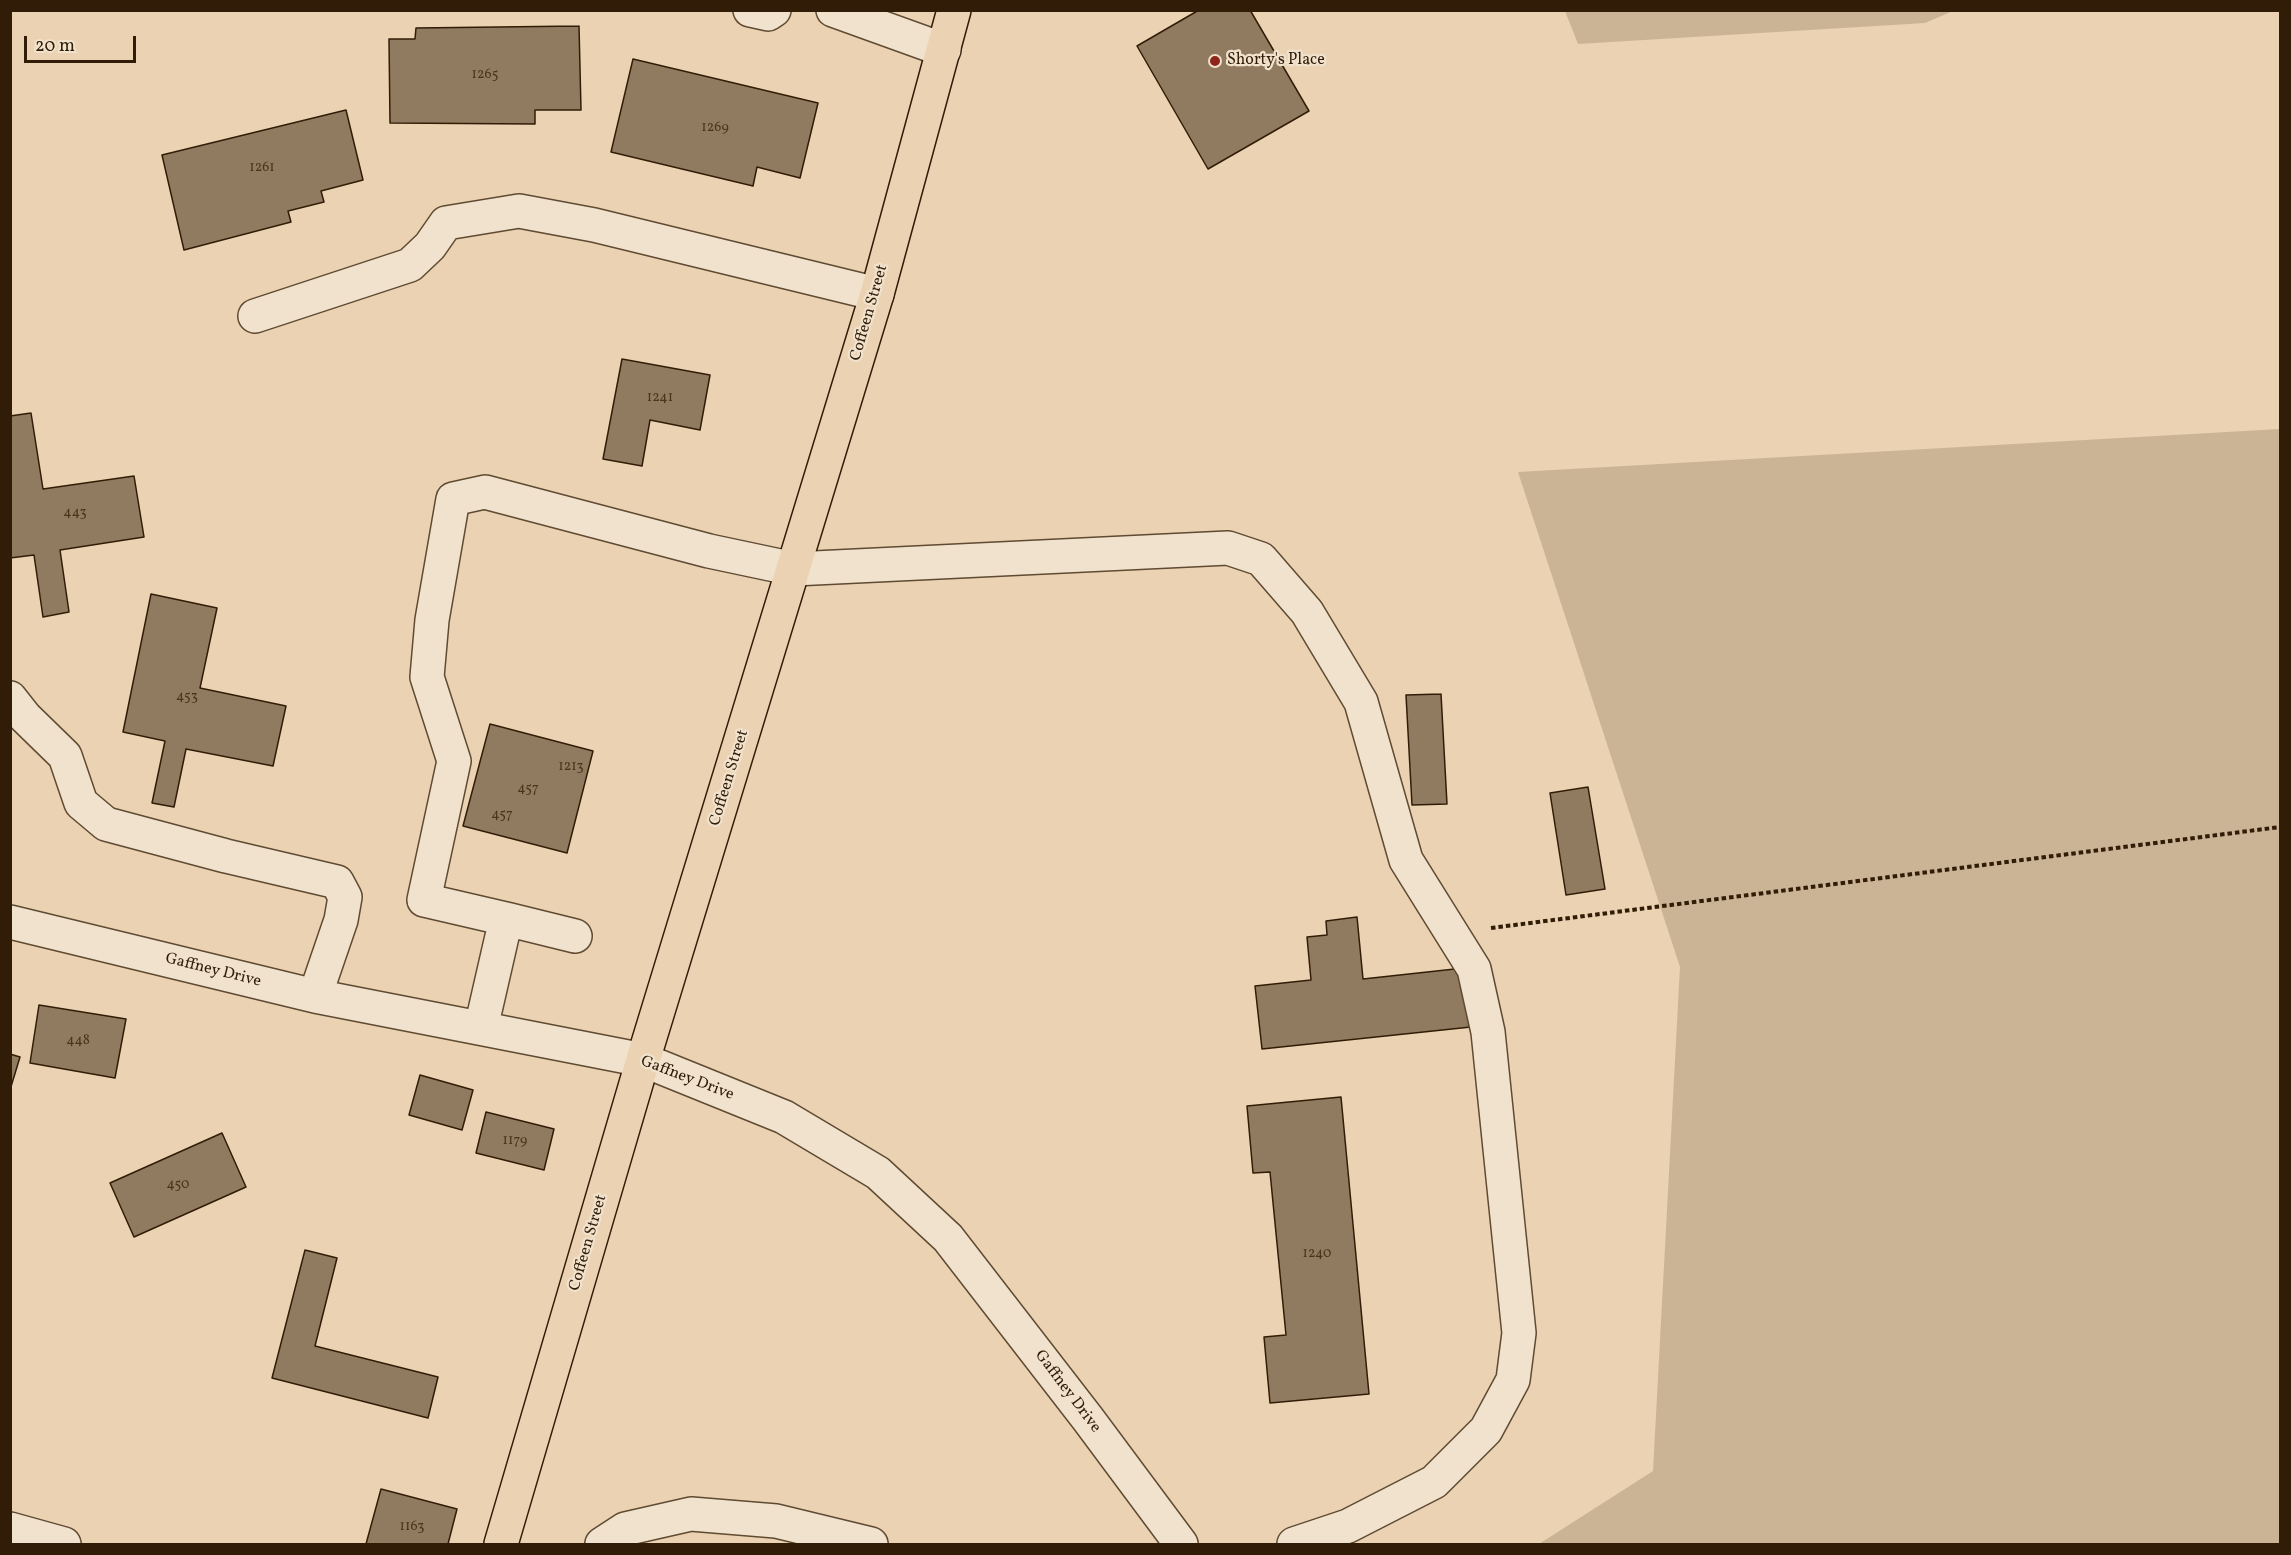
<!DOCTYPE html>
<html>
<head>
<meta charset="utf-8">
<style>
  body { margin:0 }
  #map { position:relative; width:2291px; height:1555px; overflow:hidden; background:#ead2b2; font-family:Vollkorn,serif }
  canvas { display:block }
  .frame { position:absolute; inset:0; border:12px solid #311d07; pointer-events:none }
  .scale { position:absolute; left:24px; top:36px; width:112px; height:27px; box-sizing:border-box; border:3px solid #311d07; border-top:0; padding-left:8px; font-size:18px; line-height:21px; white-space:nowrap; color:#311d07; -webkit-text-stroke:4px #f1e2cd; paint-order:stroke }
</style>
</head>
<body>
<div id="map">
<canvas width="2291" height="1555"></canvas>
<div class="frame"></div>
<div class="scale">20 m</div>
</div>
<script>
const ctx = document.querySelector('canvas').getContext('2d');
ctx.lineJoin = 'round';
function paint(path, color) {
  ctx.fillStyle = color;
  ctx.fill(path, 'evenodd');
}
function poly(rows) {
  const path = new Path2D();
  for (const r of rows) {
    path.moveTo(r[0], r[1]);
    for (let i = 2; i < r.length; i += 2) path.lineTo(r[i], r[i + 1]);
  }
  return path;
}
function strokePath(path, color, width, dash) {
  ctx.strokeStyle = color;
  ctx.lineWidth = width;
  ctx.lineCap = dash ? 'butt' : 'round';
  ctx.setLineDash(dash || []);
  ctx.stroke(path);
}
function write(font, color, halo, rows, align = 'center') {
  ctx.font = font + ' Vollkorn,serif';
  ctx.lineWidth = 4.5;
  ctx.setLineDash([]);
  ctx.textBaseline = 'middle';
  ctx.strokeStyle = halo;
  ctx.fillStyle = color;
  for (const [text, x, y, turn = 0] of rows) {
    ctx.save();
    ctx.translate(x, y);
    ctx.rotate((+turn || 0) * Math.PI / 180);
    ctx.textAlign = isNaN(turn) ? turn : align;
    if (halo) ctx.strokeText(text, 0, 0);
    ctx.fillText(text, 0, 0);
    ctx.restore();
  }
}
paint(poly([
  [1565,11,1953,11,1925,23,1578,44],
  [2280,429,2280,1544,1539,1544,1653,1471,1680,967,1518,472]
]), '#cbb395');
const building = poly([
  [1199,10,1250,10,1309,111,1208,169,1137,46,1199,10],
  [579,26,581,110,535,110,535,124,390,123,389,39,415,39,416,28,579,26],
  [633,59,818,103,800,178,757,167,753,186,611,152,633,59],
  [346,110,363,180,321,191,324,202,288,211,291,222,184,250,162,155,346,110],
  [622,359,710,375,700,430,650,420,642,466,603,459,622,359],
  [31,413,43,489,134,476,144,537,60,550,69,612,43,617,34,555,10,558,10,416,31,413],
  [151,594,217,608,200,688,286,706,273,766,186,749,174,807,152,803,165,741,123,732,151,594],
  [1441,694,1447,804,1412,805,1406,695,1441,694],
  [490,724,593,751,567,853,463,826,490,724],
  [1588,787,1605,889,1566,895,1550,793,1588,787],
  [1357,917,1363,979,1464,968,1471,1027,1262,1049,1255,986,1311,980,1307,937,1327,935,1326,921,1357,917],
  [39,1005,126,1019,115,1078,30,1063,39,1005],
  [10,1054,20,1057,10,1090,10,1054],
  [420,1075,473,1090,462,1130,409,1115,420,1075],
  [1341,1097,1369,1394,1270,1403,1264,1337,1286,1335,1270,1172,1253,1173,1247,1106,1341,1097],
  [486,1112,554,1129,544,1170,476,1153,486,1112],
  [222,1133,246,1187,134,1237,110,1183,222,1133],
  [305,1250,337,1258,315,1346,438,1377,428,1418,272,1378,305,1250],
  [381,1489,457,1509,448,1544,366,1544,381,1489]
]);
paint(building, '#917b60');
strokePath(building, '#311d07', 1.5);
const minor = poly([
  [750,10,768,14,774,10],
  [833,10,944,50],
  [255,316,410,265,430,246,446,223,519,211,594,225,877,294],
  [10,698,25,717,65,756,81,803,106,824,226,856,337,882,345,897,341,920,315,996],
  [506,919,575,936],
  [10,922,315,996,643,1060,784,1117,878,1173,948,1238,1088,1419,1181,1544],
  [481,1028,506,919,424,900,454,761,427,677,432,620,453,499,485,492,709,551,794,569,1228,548,1261,559,1307,612,1361,702,1406,860,1474,969,1488,1032,1519,1333,1513,1380,1486,1430,1434,1482,1348,1526,1294,1544],
  [10,1529,64,1544],
  [602,1544,625,1529,691,1514,776,1521,871,1544]
]);
const major = poly([
  [501,1544,643,1060,877,294,954,10]
]);
strokePath(minor, '#5f4a32', 36);
strokePath(major, '#311d07', 36);
strokePath(poly([
  [1491,928,2280,827]
]), '#311d07', 4, [4.5, 3]);
strokePath(minor, '#f1e2cd', 33);
strokePath(major, '#ead2b2', 33);
for (const [x, y, r, color] of [
  [1215,61,6,"#8f2418"]
]) {
  const dot = new Path2D();
  dot.arc(x, y, r, 0, 2 * Math.PI);
  ctx.fillStyle = color;
  ctx.fill(dot);
  strokePath(dot, '#f1e2cd', 2);
}
write('14px', '#49341d', null, [
  ["1265",485,75],
  ["1269",715,128],
  ["1261",262,168],
  ["1241",660,398],
  ["443",75,513],
  ["453",187,697],
  ["1213",571,767],
  ["457",528,789],
  ["457",502,815],
  ["448",78,1041],
  ["1179",515,1141],
  ["450",178,1185],
  ["1240",1317,1254],
  ["1163",412,1527]
]);
write('16px', '#311d07', '#f1e2cd', [
  ["Shorty's Place",1227,61]
], 'left');
write('16px', '#311d07', '#f1e2cd', [
  ["Coffeen Street",870,313,-74],
  ["Coffeen Street",730,778,-73],
  ["Gaffney Drive",213,971,14],
  ["Gaffney Drive",687,1079,21],
  ["Coffeen Street",589,1243,-74],
  ["Gaffney Drive",1067,1392,53]
]);
</script>
</body>
</html>
